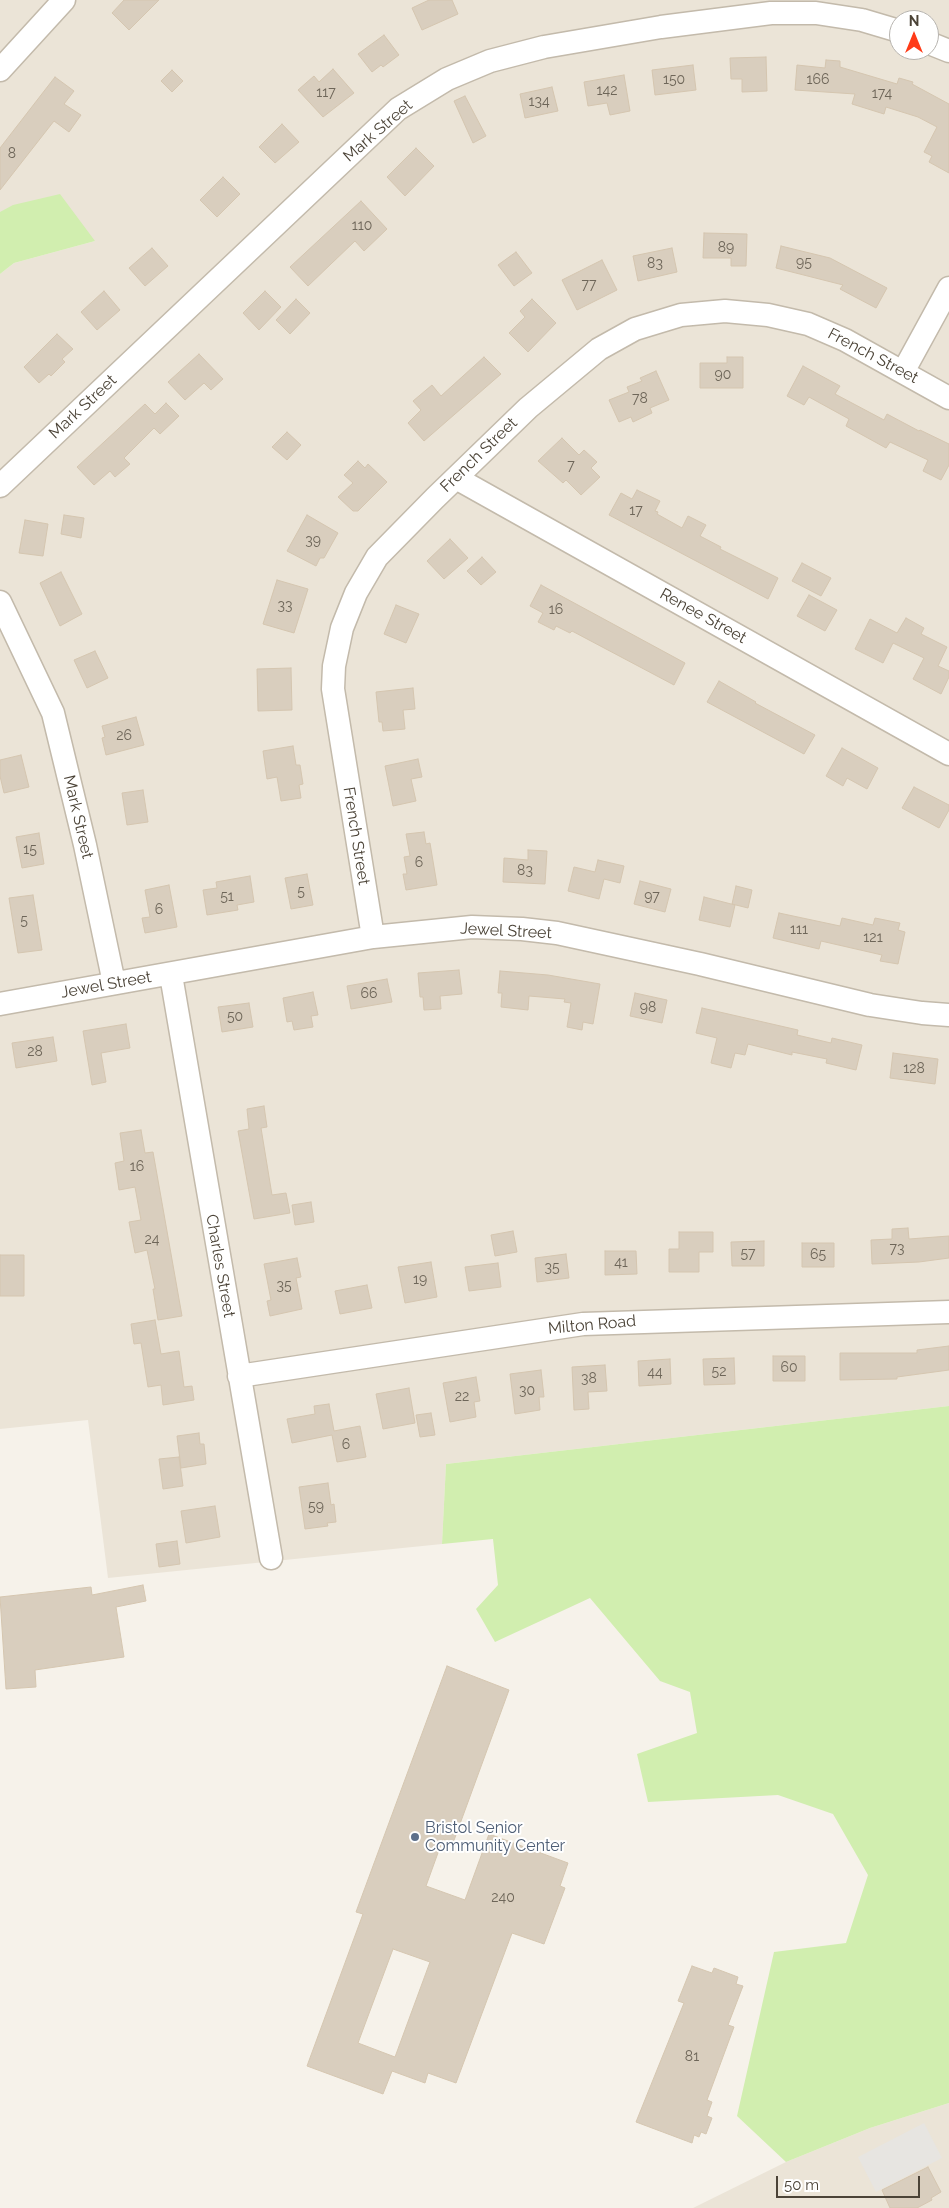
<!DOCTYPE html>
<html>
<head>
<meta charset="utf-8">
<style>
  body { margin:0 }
  #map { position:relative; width:949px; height:2208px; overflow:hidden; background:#f6f2ea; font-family:Raleway,sans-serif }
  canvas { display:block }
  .north { position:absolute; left:889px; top:10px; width:50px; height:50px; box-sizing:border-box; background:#fff; border:1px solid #b7b4af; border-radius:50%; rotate:0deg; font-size:14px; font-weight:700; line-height:20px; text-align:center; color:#4b4337 }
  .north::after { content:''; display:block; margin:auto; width:18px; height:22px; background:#ff3b18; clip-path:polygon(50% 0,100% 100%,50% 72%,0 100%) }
  .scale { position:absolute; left:776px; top:2176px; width:144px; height:22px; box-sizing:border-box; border:2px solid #4b4337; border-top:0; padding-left:6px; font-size:15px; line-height:18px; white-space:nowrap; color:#4b4337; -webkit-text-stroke:4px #fff; paint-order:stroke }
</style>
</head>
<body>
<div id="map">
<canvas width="949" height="2208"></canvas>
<div class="north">N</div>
<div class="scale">50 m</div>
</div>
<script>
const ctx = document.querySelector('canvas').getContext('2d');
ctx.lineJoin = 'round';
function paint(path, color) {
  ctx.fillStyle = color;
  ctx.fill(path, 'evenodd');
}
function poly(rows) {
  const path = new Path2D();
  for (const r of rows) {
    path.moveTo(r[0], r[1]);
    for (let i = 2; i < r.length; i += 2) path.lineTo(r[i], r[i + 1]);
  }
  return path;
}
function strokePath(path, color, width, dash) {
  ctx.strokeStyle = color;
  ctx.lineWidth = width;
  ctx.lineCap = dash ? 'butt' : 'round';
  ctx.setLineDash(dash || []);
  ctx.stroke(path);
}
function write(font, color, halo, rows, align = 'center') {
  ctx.font = font + ' Raleway,sans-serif';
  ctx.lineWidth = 4;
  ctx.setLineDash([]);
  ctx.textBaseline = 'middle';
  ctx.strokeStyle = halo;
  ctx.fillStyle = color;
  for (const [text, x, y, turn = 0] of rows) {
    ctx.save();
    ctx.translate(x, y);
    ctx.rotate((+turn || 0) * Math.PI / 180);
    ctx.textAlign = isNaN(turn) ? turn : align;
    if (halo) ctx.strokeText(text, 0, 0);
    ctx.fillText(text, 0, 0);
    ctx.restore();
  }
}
paint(poly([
  [0,0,949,0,949,1406,446,1464,442,1544,108,1578,88,1420,0,1429,0,274,14,263,95,241,0,212],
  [899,20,929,20,929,50,899,50],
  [949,2103,949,2208,693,2208,786,2162,870,2128]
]), '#ebe4d7');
paint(poly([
  [60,194,95,241,14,263,0,274,0,212,13,205],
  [949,1406,949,2103,870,2128,786,2162,737,2116,774,1952,846,1943,868,1875,833,1814,778,1795,648,1802,637,1754,697,1733,690,1692,660,1681,590,1598,495,1642,476,1609,498,1585,493,1539,442,1544,446,1464]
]), '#d1eeaf');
paint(poly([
  [924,2123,942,2158,876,2192,858,2157]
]), '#e7e5e1');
const building = poly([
  [124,0,159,0,129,30,112,13,124,0],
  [429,0,452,0,458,14,422,30,412,8,429,0],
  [384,35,399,55,383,67,381,65,372,72,358,54,384,35],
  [766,57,767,91,742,92,742,79,731,79,730,58,766,57],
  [826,60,840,61,840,67,897,84,899,78,913,82,912,84,949,104,949,173,929,162,932,156,924,152,937,127,918,117,886,107,884,114,852,104,855,94,795,90,797,65,825,68,826,60],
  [693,65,696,90,655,95,652,70,693,65],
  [333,69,354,93,323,117,298,90,314,76,319,82,333,69],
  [172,70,183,81,172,92,161,81,172,70],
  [624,75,630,111,610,115,607,103,588,106,584,82,624,75],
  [55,77,74,91,64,104,81,115,69,132,54,121,0,190,0,148,55,77],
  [552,87,558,111,525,118,520,94,552,87],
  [465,96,486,136,473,143,454,101,465,96],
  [282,124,299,142,275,163,259,147,282,124],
  [416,148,434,166,405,196,387,177,416,148],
  [223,177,240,194,217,217,200,200,223,177],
  [361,201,387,229,364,251,355,241,308,286,290,267,361,201],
  [704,233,747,234,746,266,731,266,731,258,703,258,704,233],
  [781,246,830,258,887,288,876,308,840,289,843,285,776,268,781,246],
  [152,248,168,266,145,286,129,268,152,248],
  [672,248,677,272,638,281,633,256,672,248],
  [516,252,532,273,514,286,498,265,516,252],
  [602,260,617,290,577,310,562,280,602,260],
  [104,291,120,310,97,330,81,312,104,291],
  [265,291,281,307,259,330,243,313,265,291],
  [296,299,310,313,290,334,276,320,296,299],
  [532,299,556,323,528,352,509,333,525,317,520,311,532,299],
  [57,334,73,349,62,359,65,362,51,376,49,374,39,383,24,367,57,334],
  [199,354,223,379,211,390,204,383,185,400,168,382,199,354],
  [484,357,501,374,424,441,408,423,421,410,413,401,432,385,441,396,484,357],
  [727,357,743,357,743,388,700,388,700,363,727,363,727,357],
  [803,366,840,386,835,394,884,420,887,414,919,431,920,430,949,444,949,465,941,480,923,471,928,460,890,442,886,448,846,426,849,419,809,397,804,405,787,396,803,366],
  [656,371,669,400,650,408,652,413,633,422,631,417,619,422,609,400,629,392,627,387,642,381,640,378,656,371],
  [166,403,179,416,160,434,154,428,124,458,130,464,115,477,110,471,94,485,77,467,145,404,155,414,166,403],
  [287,432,301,445,287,460,272,447,287,432],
  [562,438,579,455,584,450,597,462,591,468,600,477,581,495,566,480,563,483,538,461,562,438],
  [358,461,365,468,368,464,387,482,358,511,353,511,338,497,353,483,344,475,358,461],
  [637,490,660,501,655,511,658,512,657,514,682,528,688,516,706,525,700,536,721,547,720,549,778,578,768,599,609,515,621,493,632,499,637,490],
  [64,515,84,518,81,538,61,534,64,515],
  [307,515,338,533,324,558,320,558,316,566,287,551,307,515],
  [25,520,48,524,43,556,19,553,25,520],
  [450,539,468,558,444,579,427,561,450,539],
  [482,557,496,572,481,585,467,571,482,557],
  [802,563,831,578,821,596,792,581,802,563],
  [61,572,82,614,60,626,40,583,61,572],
  [277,580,308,589,294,633,263,624,277,580],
  [541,585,685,663,674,685,572,631,570,633,556,626,554,630,538,622,543,613,530,606,541,585],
  [809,595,837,610,825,631,797,616,809,595],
  [396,605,419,614,406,643,384,634,396,605],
  [906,618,924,628,921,634,947,647,938,666,949,671,949,677,941,694,913,679,924,658,893,643,883,663,855,649,870,619,897,633,906,618],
  [95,651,108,678,87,688,74,660,95,651],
  [291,668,292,710,258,711,257,669,291,668],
  [719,681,756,702,755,703,815,735,804,754,707,702,719,681],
  [413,688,415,709,403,710,405,729,383,731,382,722,379,722,376,692,413,688],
  [136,717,144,745,106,755,102,738,105,737,102,726,136,717],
  [293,746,296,765,300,765,303,784,299,785,301,798,281,801,277,777,267,779,263,751,293,746],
  [842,748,878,768,867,789,847,778,843,786,826,776,842,748],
  [21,755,29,787,4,793,0,776,0,760,21,755],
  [418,759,422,777,411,779,416,801,393,806,385,766,418,759],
  [914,787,949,805,949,810,939,828,902,808,914,787],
  [143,790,148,822,127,825,122,793,143,790],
  [424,832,426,844,430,843,437,885,406,890,403,874,407,874,404,857,410,856,406,834,424,832],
  [39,833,44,864,22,868,16,837,39,833],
  [528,850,547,851,545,884,503,882,504,858,528,860,528,850],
  [598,860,624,866,620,883,604,879,599,899,568,891,574,867,595,872,598,860],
  [307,874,313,905,291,909,285,878,307,874],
  [250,876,254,902,237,905,238,910,207,915,203,890,217,888,216,882,250,876],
  [640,881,671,889,665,912,634,904,640,881],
  [169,885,177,927,145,933,142,918,150,917,145,890,169,885],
  [736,886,752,890,748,908,732,904,736,886],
  [33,895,42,950,18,953,9,898,33,895],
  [704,897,735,905,730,927,699,920,704,897],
  [779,913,840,926,842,918,873,925,875,918,900,923,898,930,905,932,898,964,880,961,882,955,821,941,819,949,773,938,779,913],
  [459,970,462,994,440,996,441,1009,424,1010,423,997,420,997,418,973,459,970],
  [500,971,548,975,600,984,593,1024,583,1022,582,1030,567,1027,571,1003,564,1002,565,999,529,996,528,1010,501,1007,502,993,498,993,500,971],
  [387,979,392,1002,351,1009,347,986,387,979],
  [313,992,318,1015,311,1016,313,1027,294,1030,292,1021,287,1022,283,998,313,992],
  [635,993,667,1000,662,1023,630,1016,635,993],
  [249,1003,253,1027,222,1032,218,1007,249,1003],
  [702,1008,798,1030,797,1035,831,1043,832,1038,862,1045,856,1070,826,1063,827,1059,792,1052,792,1055,748,1044,745,1055,735,1053,731,1068,711,1063,717,1038,696,1033,702,1008],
  [126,1024,130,1048,101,1053,106,1082,92,1085,83,1031,126,1024],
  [53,1037,57,1061,16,1068,12,1043,53,1037],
  [893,1053,938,1059,935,1084,890,1078,893,1053],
  [264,1106,267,1127,261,1128,272,1195,286,1193,290,1213,254,1219,238,1131,249,1129,247,1109,264,1106],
  [141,1130,145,1153,153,1152,182,1316,158,1320,153,1289,155,1289,147,1250,135,1253,129,1222,141,1220,135,1187,119,1190,115,1163,124,1161,120,1133,141,1130],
  [311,1202,314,1222,295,1225,292,1205,311,1202],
  [908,1228,909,1239,949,1236,949,1258,919,1262,872,1264,871,1240,892,1239,892,1229,908,1228],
  [513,1231,517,1252,495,1256,491,1235,513,1231],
  [679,1232,713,1232,713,1252,699,1252,699,1272,669,1272,669,1249,679,1249,679,1232],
  [764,1241,764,1266,732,1266,731,1242,764,1241],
  [802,1243,834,1243,834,1267,802,1267,802,1243],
  [605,1251,636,1251,637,1274,605,1275,605,1251],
  [566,1254,569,1278,537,1282,535,1258,566,1254],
  [0,1255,24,1255,24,1296,0,1296,0,1255],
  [297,1258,301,1277,296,1278,302,1309,270,1316,267,1301,271,1300,264,1264,297,1258],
  [431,1262,437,1297,405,1303,398,1267,431,1262],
  [498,1263,501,1287,469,1291,465,1267,498,1263],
  [367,1285,372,1308,340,1314,335,1291,367,1285],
  [155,1320,161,1354,179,1351,184,1387,192,1386,194,1400,163,1405,161,1385,148,1387,141,1343,134,1344,131,1324,155,1320],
  [949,1346,949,1370,897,1377,897,1379,840,1380,840,1353,917,1353,917,1350,949,1346],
  [773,1356,805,1356,805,1381,773,1381,773,1356],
  [734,1358,735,1384,704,1385,703,1359,734,1358],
  [670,1359,671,1384,639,1386,638,1361,670,1359],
  [605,1365,607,1391,588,1392,589,1409,574,1410,572,1367,605,1365],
  [541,1370,544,1397,539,1397,540,1410,515,1414,510,1374,541,1370],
  [476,1377,480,1401,474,1402,476,1417,450,1422,443,1383,476,1377],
  [409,1388,415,1423,383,1429,376,1394,409,1388],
  [329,1404,334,1431,360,1426,366,1457,337,1462,332,1435,292,1443,287,1419,315,1414,314,1406,329,1404],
  [431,1413,435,1435,420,1437,416,1415,431,1413],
  [199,1433,200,1444,204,1444,206,1464,181,1468,177,1436,199,1433],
  [179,1457,183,1486,163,1489,159,1459,179,1457],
  [328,1483,331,1505,334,1504,336,1522,327,1523,328,1526,305,1529,299,1487,328,1483],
  [215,1506,220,1537,186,1543,181,1511,215,1506],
  [177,1541,180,1564,159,1567,156,1544,177,1541],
  [143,1585,146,1601,116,1607,124,1657,35,1670,36,1687,6,1689,0,1597,91,1587,92,1595,143,1585],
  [447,1666,509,1690,453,1843,443,1839,426,1886,465,1900,489,1834,568,1863,560,1886,565,1888,544,1944,512,1933,456,2083,428,2073,425,2083,392,2071,383,2094,307,2066,363,1914,356,1912,447,1666],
  [393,1949,430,1962,395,2057,358,2043,393,1949],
  [692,1966,712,1973,714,1968,738,1977,736,1984,743,1986,728,2025,734,2027,707,2100,712,2102,707,2116,712,2118,706,2134,701,2132,699,2137,694,2135,692,2143,636,2122,684,2003,678,2001,692,1966],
  [928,2167,941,2192,931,2198,932,2200,917,2208,890,2208,882,2190,928,2167]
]);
paint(building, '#d9cebe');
strokePath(building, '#d5c6b0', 1);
const minor = poly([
  [929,43,949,51],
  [0,70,64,0],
  [903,372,949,288],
  [456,478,949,754],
  [0,486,398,109,447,79,490,61,544,47,661,27,771,13,816,13,862,20,899,31],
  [0,602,53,713,85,845,114,983],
  [373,937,333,689,334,666,342,628,356,593,377,557,435,498,528,408,599,349,635,329,681,315,725,311,768,315,808,324,845,340,949,398],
  [171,975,271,1558],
  [0,1004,373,937,472,927,522,929,557,933,700,964,870,1005,922,1013,949,1015],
  [239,1376,583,1324,949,1312]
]);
strokePath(minor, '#c3baab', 25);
strokePath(minor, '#fff', 22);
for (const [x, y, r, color] of [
  [415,1837,5,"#5c6f8a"]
]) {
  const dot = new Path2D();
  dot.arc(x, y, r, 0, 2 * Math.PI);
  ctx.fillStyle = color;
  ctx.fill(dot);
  strokePath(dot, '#fff', 2);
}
write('14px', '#6e6659', null, [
  ["150",674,80],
  ["166",818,80],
  ["142",607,91],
  ["117",326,93],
  ["174",882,94],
  ["134",539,102],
  ["8",12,154],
  ["110",362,226],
  ["89",726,248],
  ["95",804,263],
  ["83",655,264],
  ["77",589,285],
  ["90",723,375],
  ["78",640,399],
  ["7",571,466],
  ["17",636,511],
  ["39",313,541],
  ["33",285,606],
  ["16",556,610],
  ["26",124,736],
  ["15",30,850],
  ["6",419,863],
  ["83",525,871],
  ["5",301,892],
  ["51",227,897],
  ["97",652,897],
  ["6",159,910],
  ["5",24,921],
  ["111",799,930],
  ["121",873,938],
  ["66",369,994],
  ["98",648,1008],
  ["50",235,1017],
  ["28",35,1052],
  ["128",914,1069],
  ["16",137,1167],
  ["24",152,1240],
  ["73",897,1249],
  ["57",748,1254],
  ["65",818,1255],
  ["41",621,1263],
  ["35",552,1268],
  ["19",420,1280],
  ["35",284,1286],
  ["60",789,1368],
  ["52",719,1372],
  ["44",655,1373],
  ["38",589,1379],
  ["30",527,1391],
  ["22",462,1397],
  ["6",346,1445],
  ["59",316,1507],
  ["240",503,1898],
  ["81",692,2057]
]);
write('16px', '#4b4337', '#fff', [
  ["Mark Street",378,131,-41],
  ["French Street",873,356,28],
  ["Mark Street",83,407,-43],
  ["French Street",479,455,-44],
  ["Renee Street",703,616,29],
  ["Mark Street",78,817,77],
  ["French Street",356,836,81],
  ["Jewel Street",506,931,3],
  ["Jewel Street",106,985,-10],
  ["Charles Street",220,1266,80],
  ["Milton Road",592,1325,-5]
]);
write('16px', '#4e5e75', '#fff', [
  ["Bristol Senior",425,1828],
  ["Community Center",425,1846]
], 'left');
</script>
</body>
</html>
